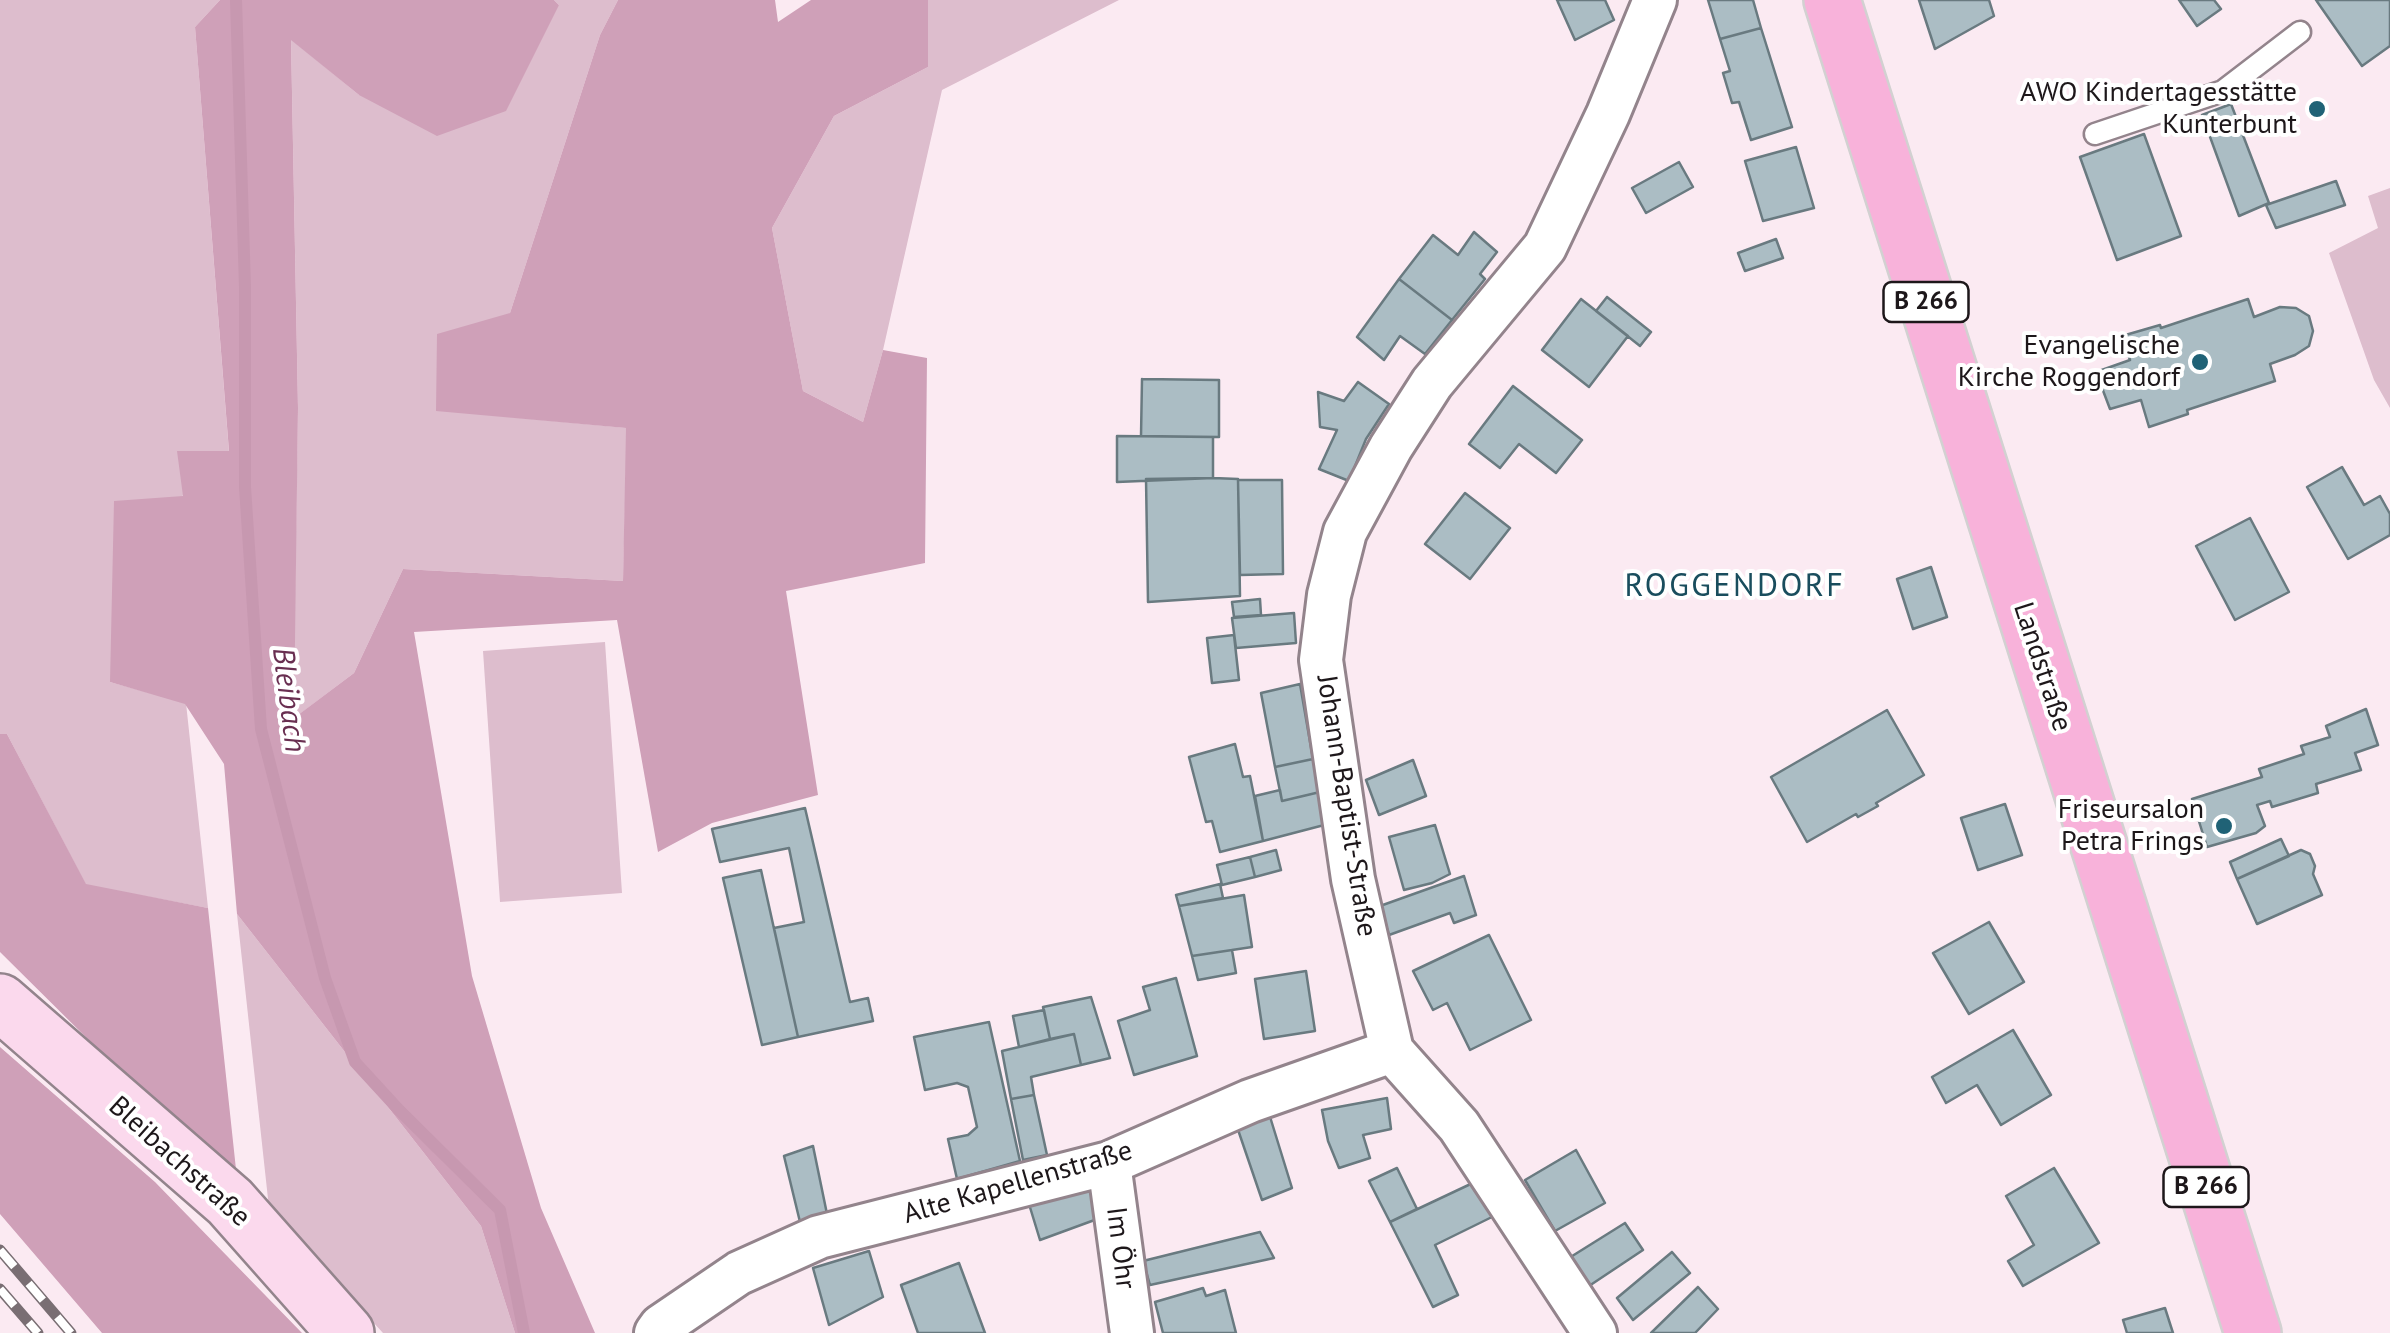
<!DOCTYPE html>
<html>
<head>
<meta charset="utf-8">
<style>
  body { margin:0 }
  canvas { display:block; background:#fbeaf2 }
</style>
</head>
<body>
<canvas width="2390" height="1333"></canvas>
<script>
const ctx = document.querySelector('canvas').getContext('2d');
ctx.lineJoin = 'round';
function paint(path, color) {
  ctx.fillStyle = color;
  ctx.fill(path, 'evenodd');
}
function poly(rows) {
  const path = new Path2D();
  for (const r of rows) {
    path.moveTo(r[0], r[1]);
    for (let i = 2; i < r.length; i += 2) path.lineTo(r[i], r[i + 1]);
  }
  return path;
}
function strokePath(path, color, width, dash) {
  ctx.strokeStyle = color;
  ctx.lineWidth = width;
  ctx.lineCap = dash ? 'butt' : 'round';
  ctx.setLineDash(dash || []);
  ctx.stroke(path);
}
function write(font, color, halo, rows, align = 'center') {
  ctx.font = font + ' "PT Sans",sans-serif';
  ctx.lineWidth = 8;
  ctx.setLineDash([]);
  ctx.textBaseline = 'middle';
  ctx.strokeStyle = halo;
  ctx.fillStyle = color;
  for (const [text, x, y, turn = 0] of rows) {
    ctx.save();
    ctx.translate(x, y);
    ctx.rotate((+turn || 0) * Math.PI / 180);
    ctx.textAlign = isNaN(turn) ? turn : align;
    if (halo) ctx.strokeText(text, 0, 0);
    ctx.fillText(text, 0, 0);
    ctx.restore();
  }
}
paint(poly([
  [0,0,220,0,195,27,229,452,183,495,110,682,186,703,208,908,86,885,7,734,0,734],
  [554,0,618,0,600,35,510,313,436,410,627,428,623,581,403,569,354,673,293,719,298,408,291,39,359,95,559,5],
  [928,0,1119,0,942,90,883,350,863,422,803,391,772,228,834,116,928,67],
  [2390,188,2390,408,2374,380,2329,253,2378,228,2368,196],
  [605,642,622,893,500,902,483,651],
  [237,914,481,1226,515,1333,383,1333,269,1208]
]), '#ddbdcd');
paint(poly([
  [220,0,554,0,559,5,506,111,437,136,359,95,291,40,298,408,294,718,354,673,403,569,623,581,626,428,436,411,437,334,510,313,600,35,618,0,775,0,778,22,811,0,928,0,928,67,834,116,772,228,803,391,863,422,883,350,927,358,925,563,786,591,818,795,712,823,658,852,617,620,414,632,472,976,541,1208,595,1333,515,1333,481,1226,237,914,224,764,185,704,110,682,114,501,183,496,177,451,229,451,195,27],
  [0,734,7,734,86,884,208,908,238,1188,0,952],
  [0,1047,155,1182,302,1333,102,1333,0,1214]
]), '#cfa0b8');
strokePath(poly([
  [236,0,245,287,245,487,261,729,325,978,355,1062,399,1110,500,1210,524,1333]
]), '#c798b0', 12);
const building = poly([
  [1557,0,1605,0,1614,20,1575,40,1557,0],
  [1708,0,1753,0,1761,28,1720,39,1708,0],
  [1919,0,1989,0,1994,16,1935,49,1919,0],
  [2179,0,2214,0,2221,9,2197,26,2179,0],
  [2316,0,2390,0,2390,46,2362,66,2316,0],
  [1761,28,1792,127,1751,140,1739,102,1732,103,1723,73,1730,71,1720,39,1761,28],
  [2231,104,2269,203,2239,216,2202,115,2231,104],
  [2144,134,2181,236,2117,260,2080,157,2144,134],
  [1796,147,1814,208,1763,221,1745,161,1796,147],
  [1679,162,1693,187,1646,213,1632,188,1679,162],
  [2336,181,2345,205,2276,228,2266,205,2336,181],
  [1474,232,1497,252,1480,274,1485,279,1452,320,1399,279,1433,235,1458,255,1474,232],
  [1776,239,1783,258,1745,271,1738,253,1776,239],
  [1399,279,1452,320,1425,354,1400,336,1384,360,1357,337,1399,279],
  [1607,297,1651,332,1640,346,1596,311,1607,297],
  [1581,299,1628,336,1589,387,1542,350,1581,299],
  [2248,299,2254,317,2280,307,2296,308,2309,316,2313,331,2309,346,2295,355,2270,364,2275,381,2187,410,2188,414,2149,427,2141,400,2110,409,2096,372,2130,360,2122,336,2160,325,2161,328,2248,299],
  [1142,379,1219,380,1219,437,1141,436,1142,379],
  [1358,382,1389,404,1366,439,1349,481,1319,469,1337,430,1320,427,1318,392,1344,401,1358,382],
  [1513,386,1582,440,1556,473,1519,444,1500,468,1469,444,1513,386],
  [1117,436,1213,437,1213,478,1117,482,1117,436],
  [2342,467,2364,505,2380,496,2390,514,2390,535,2348,559,2307,487,2342,467],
  [1213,478,1238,479,1240,596,1148,602,1146,479,1213,478],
  [1238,480,1282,480,1283,574,1240,575,1238,480],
  [1465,493,1510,528,1470,579,1425,544,1465,493],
  [2250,518,2289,592,2235,620,2196,546,2250,518],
  [1931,567,1947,617,1913,629,1897,579,1931,567],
  [1260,599,1261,615,1234,617,1232,602,1260,599],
  [1294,613,1296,643,1236,648,1232,618,1294,613],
  [1234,635,1239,680,1212,683,1207,638,1234,635],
  [1300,684,1313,759,1275,767,1261,693,1300,684],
  [2366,709,2378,745,2355,753,2361,770,2316,784,2318,793,2272,807,2270,801,2257,805,2265,826,2256,833,2207,847,2192,799,2262,777,2259,769,2304,754,2301,746,2330,737,2326,726,2366,709],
  [1887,710,1924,775,1876,803,1878,806,1858,817,1856,814,1807,842,1771,777,1887,710],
  [1235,744,1243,777,1250,776,1263,841,1220,852,1212,821,1206,822,1189,757,1235,744],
  [1313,759,1320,792,1282,801,1275,767,1313,759],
  [1413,760,1426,796,1379,815,1366,780,1413,760],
  [1280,790,1282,801,1320,792,1328,824,1263,841,1255,796,1280,790],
  [2005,804,2022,855,1978,870,1961,818,2005,804],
  [805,808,850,1002,868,998,873,1021,798,1037,774,928,804,922,789,848,720,862,712,829,805,808],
  [1435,825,1450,874,1432,883,1404,890,1389,837,1435,825],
  [2281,839,2289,856,2237,879,2230,862,2281,839],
  [1276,850,1281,870,1255,877,1250,857,1276,850],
  [2301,850,2310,854,2315,866,2313,874,2322,895,2257,924,2237,879,2301,850],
  [1250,857,1255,877,1222,885,1217,865,1250,857],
  [761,870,798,1037,762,1045,723,878,761,870],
  [1464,876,1476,915,1454,923,1450,913,1389,935,1380,906,1464,876],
  [1220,884,1223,898,1179,906,1176,895,1220,884],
  [1244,895,1252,947,1192,956,1179,906,1244,895],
  [1989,922,2024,982,1969,1014,1933,953,1989,922],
  [1489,935,1531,1020,1470,1050,1447,1003,1433,1010,1413,971,1489,935],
  [1232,950,1236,973,1198,980,1192,956,1232,950],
  [1306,971,1315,1031,1264,1039,1255,979,1306,971],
  [1176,978,1197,1056,1134,1075,1118,1021,1150,1010,1143,987,1176,978],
  [1091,997,1110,1058,1081,1065,1074,1034,1050,1039,1043,1007,1091,997],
  [1044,1010,1050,1039,1019,1047,1013,1016,1044,1010],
  [989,1022,1020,1161,957,1179,948,1139,968,1135,977,1127,968,1087,957,1083,925,1090,914,1037,989,1022],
  [2013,1030,2051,1095,2001,1125,1977,1085,1946,1103,1932,1077,2013,1030],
  [1074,1034,1081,1065,1031,1077,1034,1095,1011,1099,1002,1051,1074,1034],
  [1034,1095,1047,1155,1023,1160,1011,1099,1034,1095],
  [1387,1098,1391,1129,1363,1135,1370,1158,1339,1168,1328,1141,1322,1110,1387,1098],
  [1267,1107,1292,1188,1262,1200,1234,1118,1267,1107],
  [813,1146,827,1214,800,1222,784,1156,813,1146],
  [1576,1150,1605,1203,1555,1231,1525,1180,1576,1150],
  [1397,1168,1417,1209,1390,1222,1369,1181,1397,1168],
  [2054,1168,2099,1243,2023,1286,2008,1261,2034,1245,2006,1196,2054,1168],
  [1477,1181,1496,1215,1435,1245,1458,1295,1433,1307,1390,1222,1477,1181],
  [1088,1184,1100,1218,1040,1240,1029,1204,1088,1184],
  [1625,1223,1643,1250,1589,1286,1569,1258,1625,1223],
  [1260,1232,1274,1258,1150,1285,1143,1261,1260,1232],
  [869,1251,883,1297,829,1325,813,1268,869,1251],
  [1672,1252,1690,1273,1633,1320,1617,1298,1672,1252],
  [959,1263,985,1333,918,1333,901,1285,959,1263],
  [1698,1287,1718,1309,1695,1333,1651,1333,1698,1287],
  [1203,1288,1206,1296,1225,1290,1236,1333,1163,1333,1155,1302,1203,1288],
  [2165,1308,2173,1333,2127,1333,2123,1320,2165,1308]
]);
paint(building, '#abbdc4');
strokePath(building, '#697a80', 2.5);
const service = poly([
  [2095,134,2223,91,2300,32]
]);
const minor = poly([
  [1109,1163,1132,1333],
  [656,1333,661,1326,739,1273,819,1237,1109,1163,1250,1101,1392,1051],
  [1595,1333,1459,1126,1392,1051,1353,879,1321,660,1329,595,1345,532,1391,447,1432,383,1545,247,1608,114,1655,0]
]);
const secondary = poly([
  [0,1002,230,1202,346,1333]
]);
const primary = poly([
  [1832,0,2253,1333]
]);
strokePath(service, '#93848c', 25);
strokePath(minor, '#93848c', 48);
strokePath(secondary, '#93848c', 60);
strokePath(primary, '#d2d1d1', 60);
strokePath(service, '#fff', 20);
strokePath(minor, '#fff', 42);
strokePath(secondary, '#fbd9ed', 55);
strokePath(primary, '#f8b2da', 55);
const rail = poly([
  [0,1250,71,1333],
  [0,1289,38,1333]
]);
strokePath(rail, '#796e73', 11);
strokePath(rail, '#fff', 8, [22]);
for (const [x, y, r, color] of [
  [2317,109,10,"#206276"],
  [2200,362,10,"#206276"],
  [2224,826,10,"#206276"]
]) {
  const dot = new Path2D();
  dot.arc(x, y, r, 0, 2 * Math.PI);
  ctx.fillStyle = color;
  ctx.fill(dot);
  strokePath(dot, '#fff', 4);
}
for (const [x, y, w] of [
  [1926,302,85],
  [2206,1187,85]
]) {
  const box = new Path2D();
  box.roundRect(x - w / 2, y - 20, w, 40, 8);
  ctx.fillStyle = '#fff';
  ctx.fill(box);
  strokePath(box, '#1d171a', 2.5);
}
write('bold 25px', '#1d171a', null, [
  ["B 266",1926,302],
  ["B 266",2206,1187]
]);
write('28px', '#1d171a', '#fff', [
  ["AWO Kindertagesstätte",2297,93],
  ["Kunterbunt",2297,125],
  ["Evangelische",2180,346],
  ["Kirche Roggendorf",2180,378],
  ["Friseursalon",2204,810],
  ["Petra Frings",2204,842]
], 'right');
write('28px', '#1d171a', '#fff', [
  ["Landstraße",2042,667,72],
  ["Johann-Baptist-Straße",1346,806,81],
  ["Bleibachstraße",179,1162,42],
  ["Alte Kapellenstraße",1018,1183,-16],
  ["Im Öhr",1120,1248,83]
]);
write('italic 30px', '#692f51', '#fff', [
  ["Bleibach",288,700,83]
]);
ctx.letterSpacing = '2.5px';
write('32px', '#194d5d', '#fff', [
  ["ROGGENDORF",1735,587]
]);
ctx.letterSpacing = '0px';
</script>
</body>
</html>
